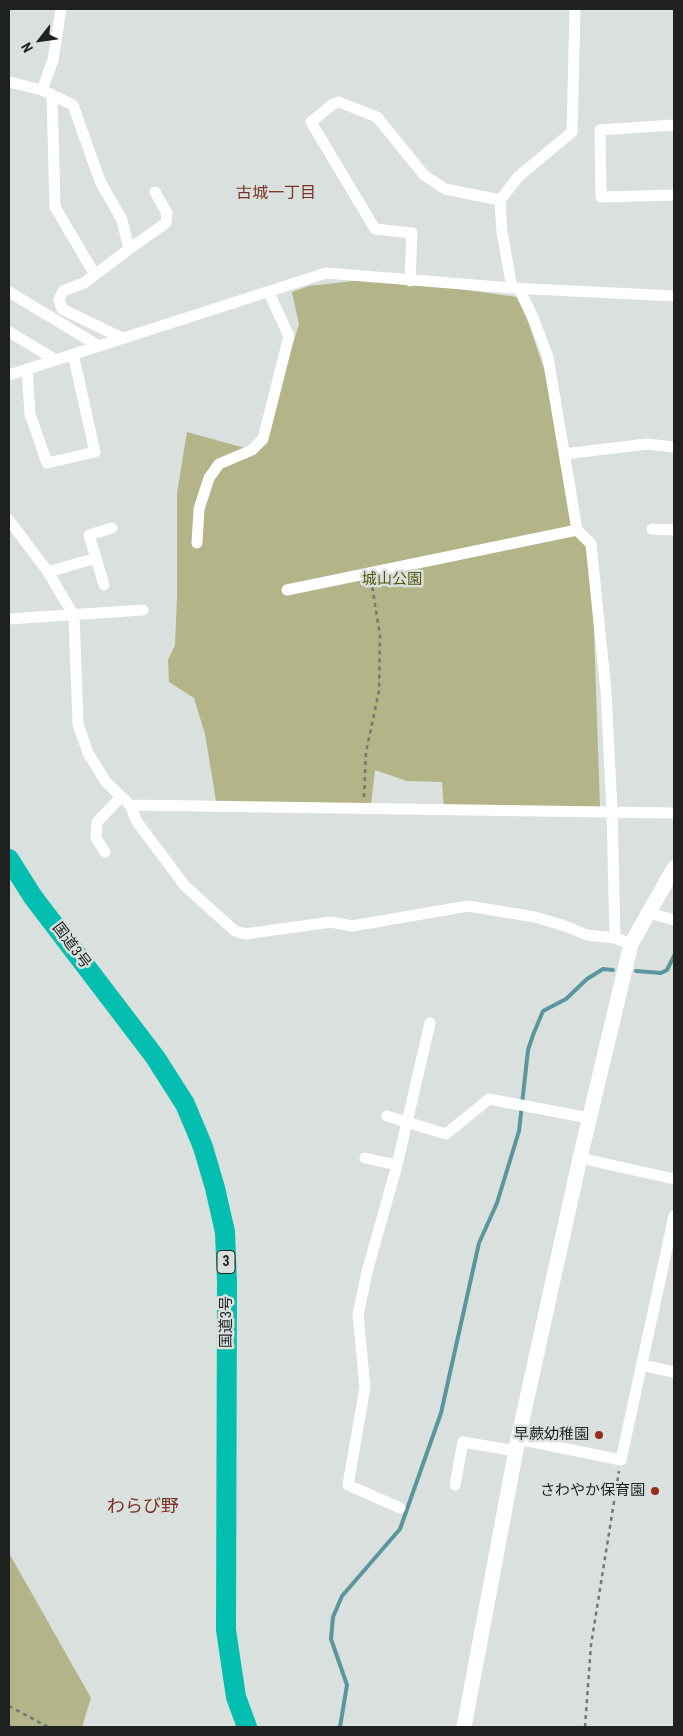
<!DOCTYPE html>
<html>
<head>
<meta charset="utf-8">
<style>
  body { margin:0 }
  #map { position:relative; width:683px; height:1736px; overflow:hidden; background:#dae0dd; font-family:"Roboto Condensed",sans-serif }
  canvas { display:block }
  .frame { position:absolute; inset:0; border:10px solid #1e211f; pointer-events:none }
  .north { position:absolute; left:15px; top:15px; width:50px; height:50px; -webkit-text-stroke:4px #dae0dd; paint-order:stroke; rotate:240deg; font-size:14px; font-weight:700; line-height:20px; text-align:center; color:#1e211f }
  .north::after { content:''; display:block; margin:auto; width:18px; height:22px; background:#1e211f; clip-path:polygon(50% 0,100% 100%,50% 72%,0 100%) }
</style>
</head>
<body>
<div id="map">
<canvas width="683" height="1736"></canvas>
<div class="frame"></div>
<div class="north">N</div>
</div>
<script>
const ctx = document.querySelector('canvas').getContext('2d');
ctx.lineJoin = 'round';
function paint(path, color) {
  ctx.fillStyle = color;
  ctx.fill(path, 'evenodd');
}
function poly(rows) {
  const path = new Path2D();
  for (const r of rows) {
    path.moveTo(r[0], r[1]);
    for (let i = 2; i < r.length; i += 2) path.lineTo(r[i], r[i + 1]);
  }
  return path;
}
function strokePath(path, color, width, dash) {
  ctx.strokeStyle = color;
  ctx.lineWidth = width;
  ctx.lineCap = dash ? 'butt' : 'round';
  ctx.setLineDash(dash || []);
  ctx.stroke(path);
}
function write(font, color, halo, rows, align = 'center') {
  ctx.font = font + ' "Roboto Condensed","Noto Sans JP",sans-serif';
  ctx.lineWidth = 5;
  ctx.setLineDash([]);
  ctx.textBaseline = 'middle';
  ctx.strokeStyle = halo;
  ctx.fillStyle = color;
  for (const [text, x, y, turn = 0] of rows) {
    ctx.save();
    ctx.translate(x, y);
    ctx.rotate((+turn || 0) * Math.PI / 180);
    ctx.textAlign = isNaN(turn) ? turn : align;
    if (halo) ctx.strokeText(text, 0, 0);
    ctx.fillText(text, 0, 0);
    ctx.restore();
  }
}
paint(poly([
  [379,278,517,297,528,322,544,369,577,530,591,544,600,807,444,810,442,782,407,781,375,770,371,804,217,807,205,734,194,698,169,682,168,660,175,645,177,598,177,493,187,432,252,450,263,439,299,324,292,292,309,286],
  [9,1553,91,1698,82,1727,9,1727]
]), '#b3b488');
strokePath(poly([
  [636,971,661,973,667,970,674,956],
  [340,1727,347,1685,331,1639,333,1617,342,1596,400,1529,441,1413,479,1243,497,1203,519,1131,528,1050,533,1035,543,1011,566,999,587,979,603,969,613,970]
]), '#5b969f', 4);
strokePath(poly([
  [364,797,366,752,379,691,380,636,372,585],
  [9,1706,48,1727],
  [585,1727,591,1645,619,1471]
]), '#737775', 2.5, [4, 4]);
strokePath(poly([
  [9,82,42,90,73,105,100,181,122,220,129,249,84,283,63,291,59,300,62,309,122,338],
  [42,90,53,60,61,9],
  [52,95,55,207,95,275],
  [674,125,600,130,601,197,674,195],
  [129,249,166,223,167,213,155,192],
  [410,281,412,233,375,229,311,122,333,104,339,102,377,117,424,175,445,189,500,200],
  [512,288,502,232,500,200,519,176,572,132,575,9],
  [519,289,532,315,548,357,577,530,591,544,606,691,612,811,615,938],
  [9,292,99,346],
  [9,332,56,360],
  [27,369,30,414,47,463,95,452,73,354],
  [9,375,326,273,512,288,674,296],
  [564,454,647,444,674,447],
  [9,520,48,572,74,616,78,724,88,753,106,782,130,805,137,822,185,886,235,931,245,934,331,922,352,926,468,906,535,917,565,926,587,935,615,938,631,944],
  [652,529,674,530],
  [197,543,199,509,209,478,219,464,252,450,263,439,289,336,269,293],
  [96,558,104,585],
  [48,572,96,558,89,535,112,528],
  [287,590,577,530],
  [9,619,143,610],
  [130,805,674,813],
  [105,852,96,838,97,822,121,797],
  [649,913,674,920],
  [387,1116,446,1134,489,1099,589,1118],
  [365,1158,397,1165,430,1023],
  [580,1158,674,1179],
  [397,1165,367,1272,358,1315,365,1387,348,1485,400,1508],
  [641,1365,674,1372],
  [518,1439,621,1460,674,1216],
  [455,1485,463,1442,516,1451]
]), '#fff', 11);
strokePath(poly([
  [464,1727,518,1439,580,1158,631,944,674,868]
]), '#fff', 15);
strokePath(poly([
  [9,859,33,897,155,1057,185,1104,203,1147,215,1188,225,1232,227,1282,226,1630,236,1697,247,1727]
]), '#04bfaf', 20);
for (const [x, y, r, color] of [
  [599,1435,5,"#952b1a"],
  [655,1491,5,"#952b1a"]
]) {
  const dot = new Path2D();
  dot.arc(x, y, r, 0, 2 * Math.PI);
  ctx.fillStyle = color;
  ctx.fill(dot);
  strokePath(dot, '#dae0dd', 2);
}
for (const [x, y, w] of [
  [226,1262,18]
]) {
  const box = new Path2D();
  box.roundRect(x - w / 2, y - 11.5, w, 23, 4);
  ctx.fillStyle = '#dae0dd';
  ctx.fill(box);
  strokePath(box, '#1e211f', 1);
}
write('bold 14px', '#1e211f', null, [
  ["3",226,1262]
]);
write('15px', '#575509', '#dae0dd', [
  ["城山公園",392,580]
]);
write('15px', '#1e211f', '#dae0dd', [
  ["国道3号",71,946,53],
  ["国道3号",227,1322,-90]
]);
write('15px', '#1e211f', '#dae0dd', [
  ["早蕨幼稚園",589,1435],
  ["さわやか保育園",645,1491]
], 'right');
write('16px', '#783326', '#dae0dd', [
  ["古城一丁目",276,194]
]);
write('18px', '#783326', '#dae0dd', [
  ["わらび野",143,1507]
]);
</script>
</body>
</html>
